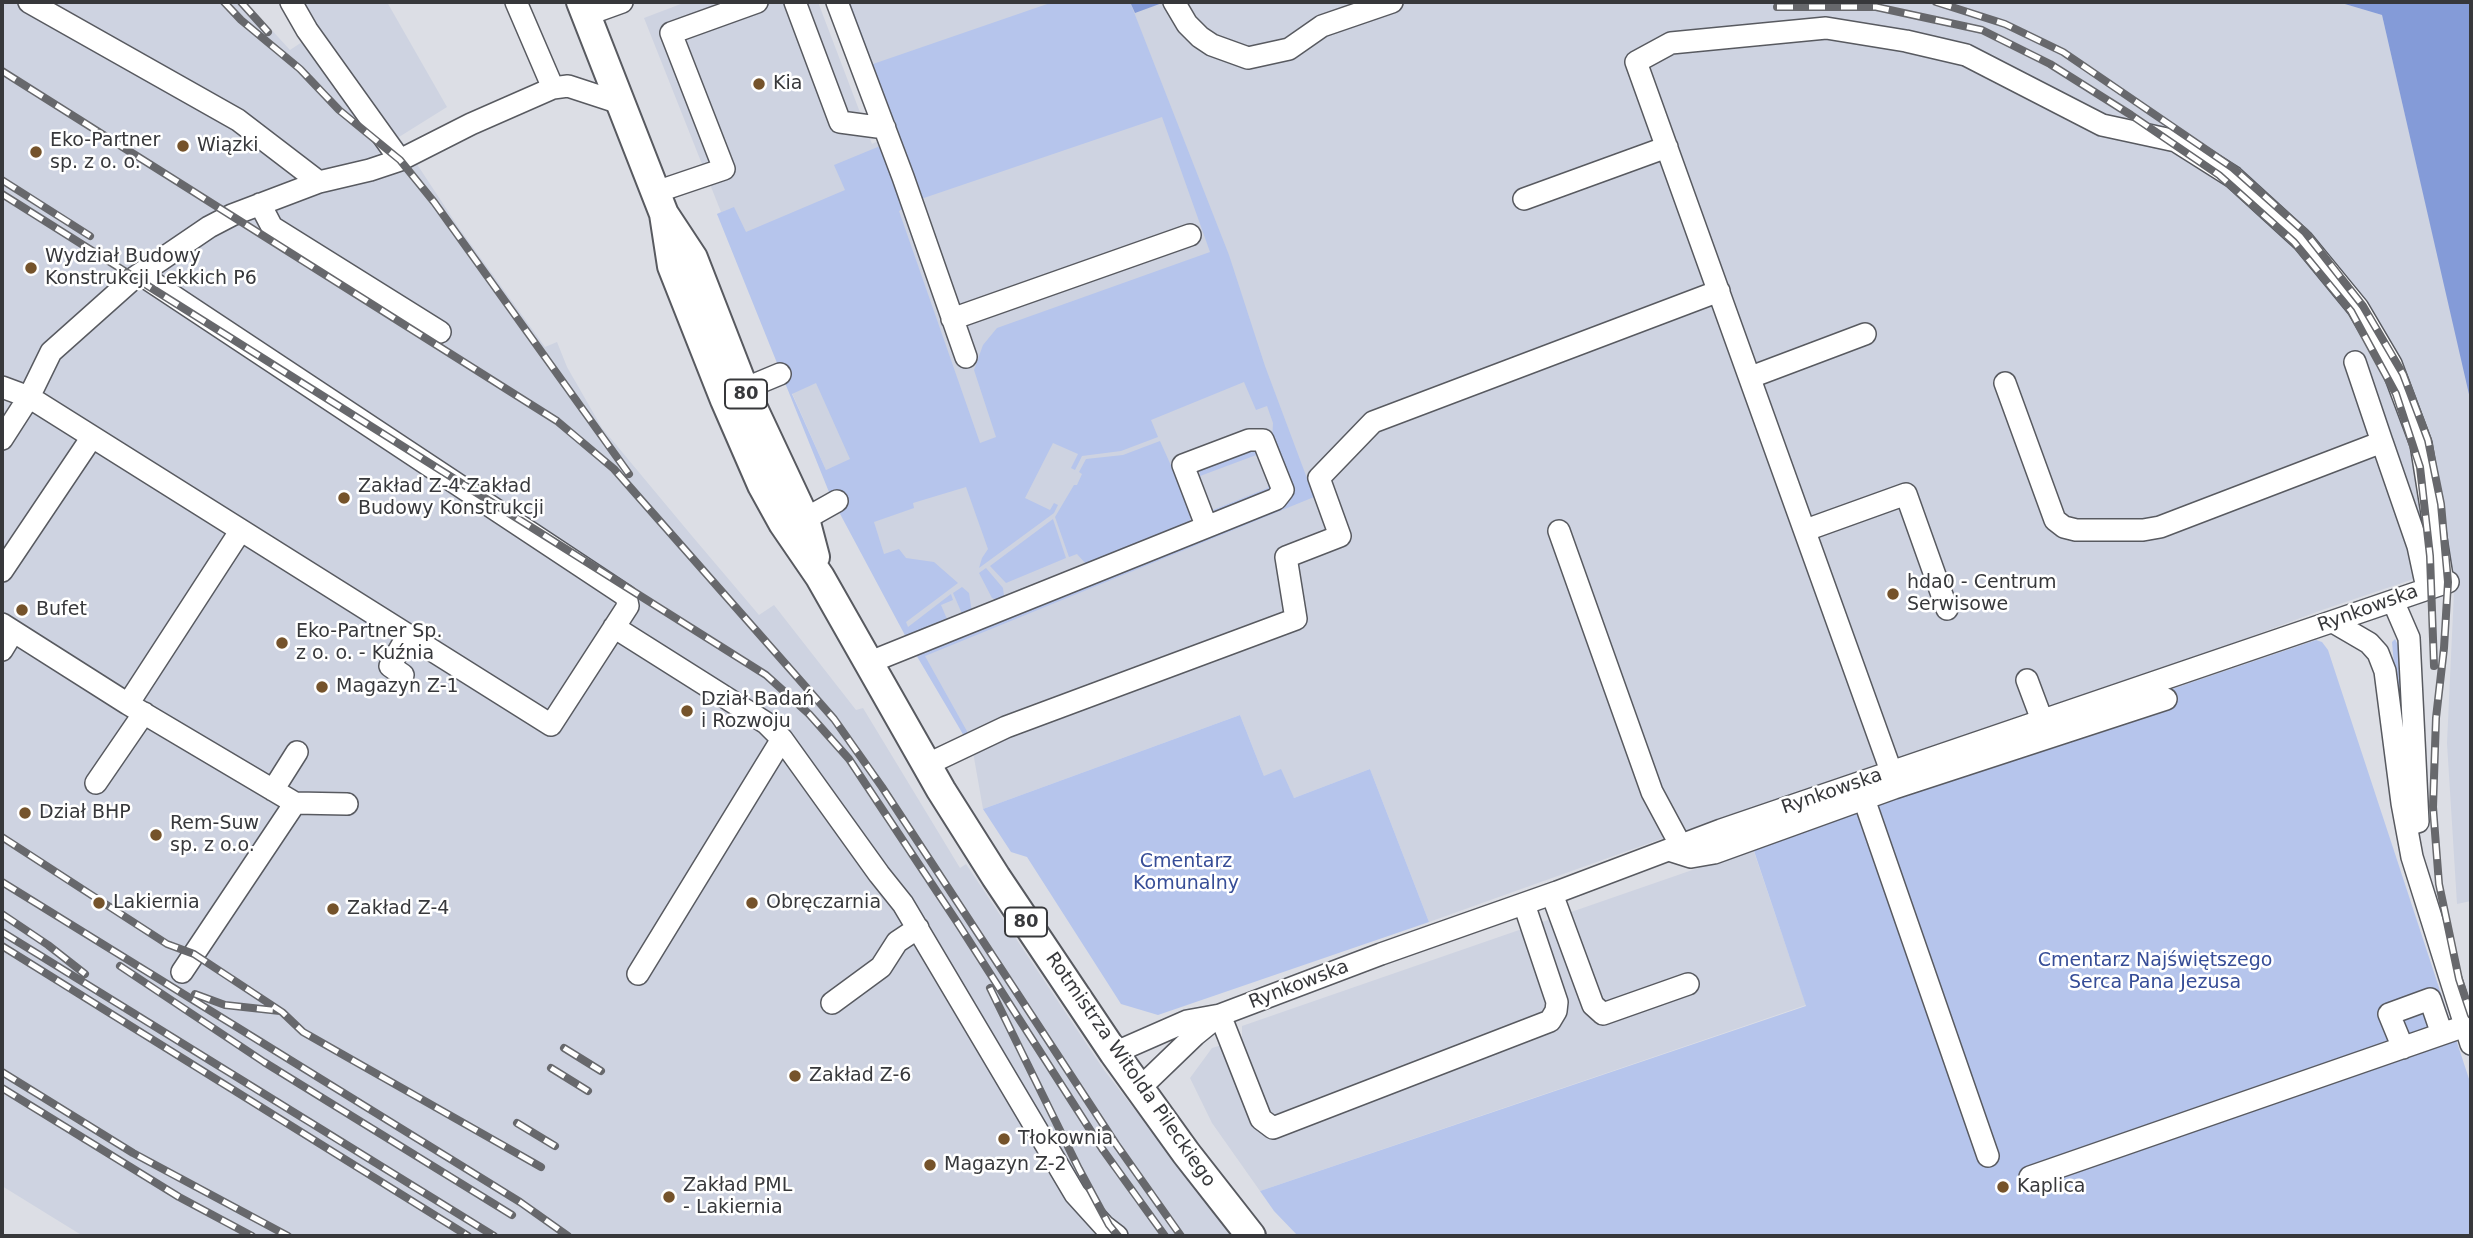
<!DOCTYPE html>
<html>
<head>
<meta charset="utf-8">
<style>
  body { margin:0 }
  #map { position:relative; width:2473px; height:1238px; overflow:hidden; background:#dcdee5; font-family:"DejaVu Sans",sans-serif }
  canvas { display:block }
  .frame { position:absolute; inset:0; border:4px solid #37383b; pointer-events:none }
</style>
</head>
<body>
<div id="map">
<canvas width="2473" height="1238"></canvas>
<div class="frame"></div>
</div>
<script>
const ctx = document.querySelector('canvas').getContext('2d');
ctx.lineJoin = 'round';
function paint(path, color) {
  ctx.fillStyle = color;
  ctx.fill(path, 'evenodd');
}
function poly(rows) {
  const path = new Path2D();
  for (const r of rows) {
    path.moveTo(r[0], r[1]);
    for (let i = 2; i < r.length; i += 2) path.lineTo(r[i], r[i + 1]);
  }
  return path;
}
function strokePath(path, color, width, dash) {
  ctx.strokeStyle = color;
  ctx.lineWidth = width;
  ctx.lineCap = dash ? 'butt' : 'round';
  ctx.setLineDash(dash || []);
  ctx.stroke(path);
}
function write(font, color, halo, rows, align = 'center') {
  ctx.font = font + ' "DejaVu Sans",sans-serif';
  ctx.lineWidth = 5;
  ctx.setLineDash([]);
  ctx.textBaseline = 'middle';
  ctx.strokeStyle = halo;
  ctx.fillStyle = color;
  for (const [text, x, y, turn = 0] of rows) {
    ctx.save();
    ctx.translate(x, y);
    ctx.rotate((+turn || 0) * Math.PI / 180);
    ctx.textAlign = isNaN(turn) ? turn : align;
    if (halo) ctx.strokeText(text, 0, 0);
    ctx.fillText(text, 0, 0);
    ctx.restore();
  }
}
paint(poly([
  [2,2,246,2,290,50,305,40,286,2,387,2,447,107,399,137,459,228,545,347,557,342,567,367,602,428,692,536,759,615,774,605,856,710,863,708,960,868,966,864,1104,1070,1233,1236,83,1236,2,1186],
  [686,2,818,2,872,144,880,140,844,2,1130,2,1135,12,1165,2,2338,2,2382,15,2471,399,2471,901,2457,904,2447,743,2454,592,2452,566,2319,611,1737,830,1661,839,1429,922,1370,769,1294,798,1264,776,1240,715,983,809,973,752,976,749,929,669,826,470,792,393,726,229,717,214,721,212,644,18],
  [1753,849,1806,1005,1260,1191,1212,1123,1190,1078,1212,1048,1242,1039,1242,1026]
]), '#ced3e1');
paint(poly([
  [844,2,850,2,873,64,1053,2,1130,2,1229,255,1265,366,1314,497,925,656,968,733,964,736,915,653,1278,504,1272,442,1273,423,1267,406,1256,410,1244,382,1151,420,1158,437,1121,451,1082,456,1075,470,1071,468,1078,454,1053,443,1025,498,1050,510,1054,503,1058,505,1054,513,979,568,982,558,988,549,966,487,913,503,914,508,874,522,884,554,899,549,906,558,934,562,958,583,906,622,908,627,951,594,953,600,941,605,947,619,959,615,960,617,907,639,831,497,717,214,734,207,746,232,845,190,834,165,885,144,904,208,899,211,980,443,996,437,974,370,983,345,997,328,1210,252,1162,117,918,200],
  [816,383,850,459,826,470,792,394],
  [1160,441,1191,510,1190,521,1187,526,1086,564,1077,554,1069,557,1055,517,1074,485,1077,485,1082,474,1079,472,1086,459,1123,455],
  [1255,445,1259,454,1200,476,1200,468],
  [1268,485,1271,485,1276,490,1216,514,1213,510,1268,488],
  [1053,519,1066,558,1006,583,990,566],
  [986,568,1003,588,1004,596,999,601,992,598,979,573],
  [962,587,969,593,972,612,963,616,953,593],
  [2395,639,2401,651,2402,689,2400,691,2396,688,2392,642],
  [2316,640,2322,642,2328,650,2471,1085,2471,1236,1298,1236,1274,1211,1260,1191,1806,1006,1748,833],
  [1240,715,1264,776,1281,769,1294,798,1370,769,1429,922,1158,1015,1121,1004,1027,857,1011,852,983,809]
]), '#b6c5ec');
paint(poly([
  [1130,2,1165,2,1135,13],
  [2338,2,2471,2,2471,403,2382,15]
]), '#849bd8');
const minor = poly([
  [29,2,238,120,319,182],
  [291,2,307,30,400,160,471,124,553,88,568,86,620,103],
  [516,2,553,88],
  [795,2,840,122,885,128],
  [837,2,903,177,966,357],
  [1174,2,1187,24,1200,37,1212,45,1248,58,1289,49,1322,26,1392,2],
  [586,15,622,2],
  [656,192,724,169,671,33,757,2],
  [1524,199,1667,147],
  [260,204,272,227,440,332],
  [952,319,1190,235],
  [2355,362,2382,442],
  [1751,377,1865,334],
  [2005,383,2055,520,2064,527,2076,530,2143,530,2160,527,2382,442,2418,546,2427,588],
  [2,387,29,397,551,725,628,606,626,596,140,274],
  [744,389,780,374],
  [2,439,29,397,51,352,134,278,209,227,232,215,319,182,370,170,400,160],
  [805,519,837,501],
  [1806,530,1906,494,1947,609],
  [1559,531,1652,792,1681,846],
  [2,571,92,437],
  [2393,601,2409,638,2418,822],
  [2333,622,2369,643,2378,653,2385,671,2402,803,2412,857,2471,1044],
  [2,624,128,704,295,803,182,972],
  [614,627,766,723,782,739,879,874,903,904,1075,1194,1104,1226,1117,1236],
  [2,650,13,632],
  [868,663,1276,499,1283,490,1263,440,1249,440,1183,465,1206,525],
  [403,675,390,666,408,635],
  [2027,680,2042,720],
  [128,704,241,530],
  [926,765,1006,727,1296,619,1286,557,1340,536,1319,478,1373,422,1719,291],
  [1891,771,1636,62,1671,43,1826,28,1906,41,1966,55,2102,125,2176,141,2233,177,2303,241,2358,308,2391,364,2421,444,2443,583],
  [96,783,144,713],
  [273,790,297,752],
  [1864,799,1988,1156],
  [295,803,347,804],
  [1669,850,1691,857,1714,853,1894,788,2166,699],
  [1552,894,1593,1005,1603,1014,1688,984],
  [638,974,782,739],
  [832,1003,881,967,897,942,918,928],
  [1220,1015,1261,1119,1273,1128,1550,1021,1556,1011,1557,1002,1524,904],
  [2403,1048,2389,1014,2430,999,2442,1034],
  [1114,1053,1187,1021,1220,1015,1381,954,1557,892,1721,830,2448,582],
  [1140,1088,1195,1035,1216,1018],
  [2030,1177,2465,1026]
]);
const major = poly([
  [581,2,664,214,693,258,744,389,805,519,815,557],
  [664,214,672,266,725,400,762,485,783,523,820,577,941,790,996,877,1114,1053,1186,1153,1251,1236]
]);
strokePath(minor, '#585a60', 24);
strokePath(major, '#585a60', 32);
strokePath(minor, '#fff', 21);
strokePath(major, '#fff', 28);
const rail = poly([
  [224,2,241,20,300,69,339,110,400,160,434,202,629,474],
  [241,2,268,32],
  [1936,2,2005,24,2063,52,2233,168,2305,232,2363,306,2403,374,2428,440,2441,504,2448,582,2444,648,2436,718,2433,807,2439,884,2459,979,2471,1015],
  [1777,7,1876,7,1982,30,2050,64,2131,115,2219,175,2294,242,2351,311,2396,394,2420,467,2430,556,2434,666],
  [2,71,557,421,614,469,834,719,882,787,1116,1144,1181,1236],
  [2,180,90,236],
  [2,194,766,675,809,714,849,759,957,922,1103,1150,1165,1236],
  [2,837,167,944,194,954,282,1012,303,1032,541,1167],
  [2,882,520,1202,568,1236],
  [2,914,48,945,85,974],
  [2,932,494,1236],
  [2,946,468,1236],
  [120,966,264,1062,512,1215],
  [990,988,1079,1169,1109,1225,1118,1236],
  [195,994,225,1005,280,1011],
  [564,1048,601,1071],
  [551,1068,588,1091],
  [2,1072,133,1153,288,1236],
  [2,1088,179,1197,252,1236],
  [517,1123,555,1146]
]);
strokePath(rail, '#67686c', 8);
strokePath(rail, '#fff', 5, [16]);
for (const [x, y, r, color] of [
  [759,84,7,"#75532b"],
  [183,146,7,"#75532b"],
  [36,152,7,"#75532b"],
  [31,268,7,"#75532b"],
  [344,498,7,"#75532b"],
  [1893,594,7,"#75532b"],
  [22,610,7,"#75532b"],
  [282,643,7,"#75532b"],
  [322,687,7,"#75532b"],
  [687,711,7,"#75532b"],
  [25,813,7,"#75532b"],
  [156,835,7,"#75532b"],
  [99,903,7,"#75532b"],
  [752,903,7,"#75532b"],
  [333,909,7,"#75532b"],
  [795,1076,7,"#75532b"],
  [1004,1139,7,"#75532b"],
  [930,1165,7,"#75532b"],
  [2003,1187,7,"#75532b"],
  [669,1197,7,"#75532b"]
]) {
  const dot = new Path2D();
  dot.arc(x, y, r, 0, 2 * Math.PI);
  ctx.fillStyle = color;
  ctx.fill(dot);
  strokePath(dot, '#fff', 2.5);
}
for (const [x, y, w] of [
  [746,394,42],
  [1026,922,42]
]) {
  const box = new Path2D();
  box.roundRect(x - w / 2, y - 14.5, w, 29, 5);
  ctx.fillStyle = '#fff';
  ctx.fill(box);
  strokePath(box, '#37383b', 2);
}
write('bold 18px', '#37383b', null, [
  ["80",746,394],
  ["80",1026,922]
]);
write('19px', '#37383b', '#fff', [
  ["Kia",773,84],
  ["Eko-Partner",50,141],
  ["sp. z o. o.",50,163],
  ["Wiązki",197,146],
  ["Wydział Budowy",45,257],
  ["Konstrukcji Lekkich P6",45,279],
  ["Zakład Z-4 Zakład",358,487],
  ["Budowy Konstrukcji",358,509],
  ["hda0 - Centrum",1907,583],
  ["Serwisowe",1907,605],
  ["Bufet",36,610],
  ["Eko-Partner Sp.",296,632],
  ["z o. o. - Kuźnia",296,654],
  ["Magazyn Z-1",336,687],
  ["Dział Badań",701,700],
  ["i Rozwoju",701,722],
  ["Dział BHP",39,813],
  ["Rem-Suw",170,824],
  ["sp. z o.o.",170,846],
  ["Lakiernia",113,903],
  ["Obręczarnia",766,903],
  ["Zakład Z-4",347,909],
  ["Zakład Z-6",809,1076],
  ["Tłokownia",1018,1139],
  ["Magazyn Z-2",944,1165],
  ["Zakład PML",683,1186],
  ["- Lakiernia",683,1208],
  ["Kaplica",2017,1187]
], 'left');
write('19px', '#37383b', '#fff', [
  ["Rynkowska",2368,609,-20],
  ["Rynkowska",1832,792,-19],
  ["Rynkowska",1299,985,-21],
  ["Rotmistrza Witolda Pileckiego",1130,1070,55]
]);
write('19px', '#364d97', '#fff', [
  ["Cmentarz",1186,862],
  ["Komunalny",1186,884],
  ["Cmentarz Najświętszego",2155,961],
  ["Serca Pana Jezusa",2155,983]
]);
</script>
</body>
</html>
